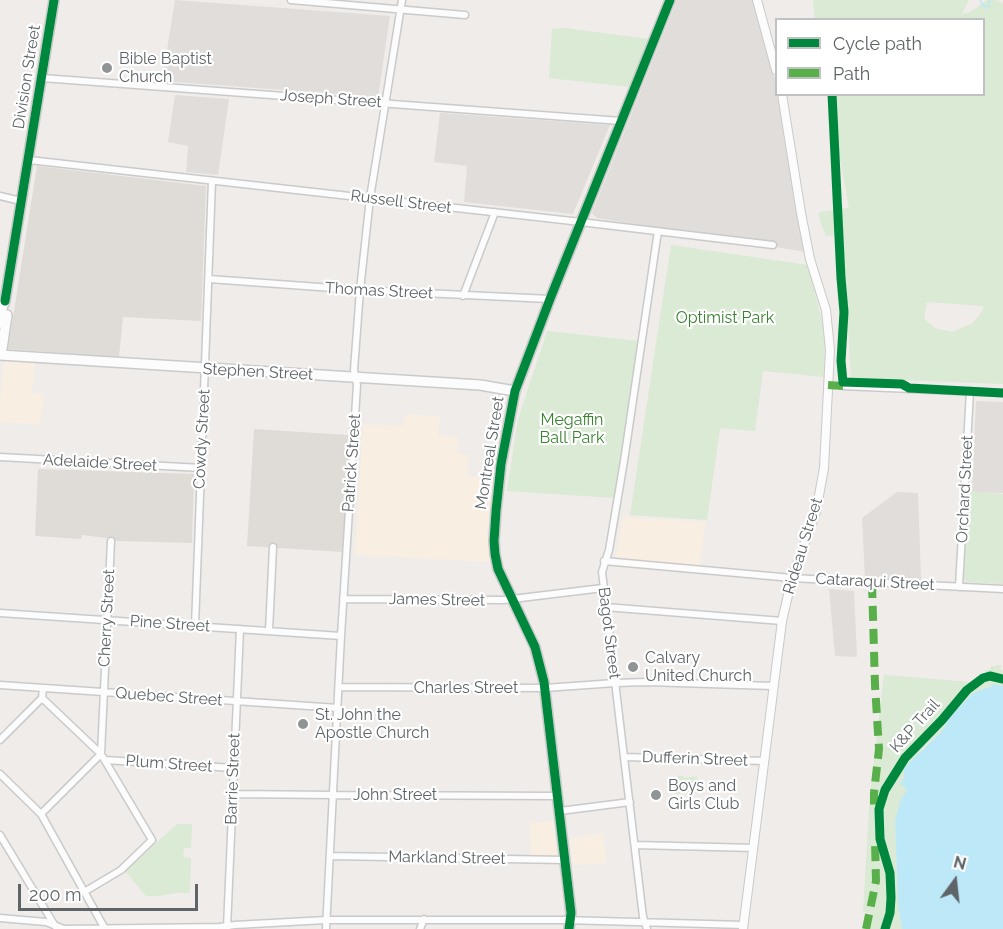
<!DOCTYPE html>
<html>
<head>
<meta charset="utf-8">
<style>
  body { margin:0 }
  #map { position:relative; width:1003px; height:929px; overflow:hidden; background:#efece9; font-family:Raleway,sans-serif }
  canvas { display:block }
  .legend { position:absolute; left:775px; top:18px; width:210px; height:78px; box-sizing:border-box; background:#fff; border:2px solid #bfc1c2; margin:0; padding:8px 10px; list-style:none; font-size:18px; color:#5e6467 }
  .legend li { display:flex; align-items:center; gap:12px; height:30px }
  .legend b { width:30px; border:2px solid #bfc1c2 }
  .north { position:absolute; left:925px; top:851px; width:60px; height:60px; -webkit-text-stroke:4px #fff; paint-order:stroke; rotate:15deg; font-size:16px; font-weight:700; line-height:24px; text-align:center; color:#5e6467 }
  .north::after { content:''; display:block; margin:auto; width:21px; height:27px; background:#5e6467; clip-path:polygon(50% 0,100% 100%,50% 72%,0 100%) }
  .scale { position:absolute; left:18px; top:884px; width:180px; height:27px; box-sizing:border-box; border:3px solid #5e6467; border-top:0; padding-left:8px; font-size:18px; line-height:21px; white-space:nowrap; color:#5e6467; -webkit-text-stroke:4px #fff; paint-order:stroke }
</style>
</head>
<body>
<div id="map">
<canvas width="1003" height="929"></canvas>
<ul class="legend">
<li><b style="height:8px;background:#00873e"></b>Cycle path</li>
<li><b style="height:8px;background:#59b04a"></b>Path</li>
</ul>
<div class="north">N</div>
<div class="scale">200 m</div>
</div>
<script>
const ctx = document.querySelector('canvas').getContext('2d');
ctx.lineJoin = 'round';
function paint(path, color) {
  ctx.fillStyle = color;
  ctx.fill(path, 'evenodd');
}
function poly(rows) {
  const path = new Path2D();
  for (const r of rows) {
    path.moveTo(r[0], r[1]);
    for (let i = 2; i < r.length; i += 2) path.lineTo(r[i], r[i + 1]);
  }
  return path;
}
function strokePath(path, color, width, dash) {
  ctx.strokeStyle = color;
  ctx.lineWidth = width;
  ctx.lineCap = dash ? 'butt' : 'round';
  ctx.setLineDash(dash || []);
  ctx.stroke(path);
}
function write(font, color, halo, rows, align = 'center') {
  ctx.font = font + ' Raleway,sans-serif';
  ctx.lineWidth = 4.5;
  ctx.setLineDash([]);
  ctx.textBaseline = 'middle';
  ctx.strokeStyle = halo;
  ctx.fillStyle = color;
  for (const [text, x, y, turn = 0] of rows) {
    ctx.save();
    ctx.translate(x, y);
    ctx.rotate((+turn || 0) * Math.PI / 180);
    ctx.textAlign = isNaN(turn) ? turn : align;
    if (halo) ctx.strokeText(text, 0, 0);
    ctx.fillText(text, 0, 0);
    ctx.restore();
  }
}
paint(poly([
  [7,360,35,362,32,393,44,394,40,425,0,422,0,400,4,363],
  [406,414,440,417,438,435,458,437,457,453,468,455,467,476,493,479,487,533,491,562,355,555,363,424,403,426],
  [623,517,706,522,699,567,615,560],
  [554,821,557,856,531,857,530,823],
  [603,833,607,863,573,865,570,839]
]), '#f8efe2');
paint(poly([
  [175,0,390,16,378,97,162,81],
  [677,0,755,0,762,21,776,84,776,94,779,95,806,252,597,218,592,213],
  [175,95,229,99,218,175,186,172,188,146,168,142],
  [440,113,610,125,573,214,464,202,467,166,434,162],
  [976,401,1003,402,1003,493,972,492],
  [897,492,918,493,921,580,865,579,862,518],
  [829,589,854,591,857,657,835,656]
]), '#e0ddda');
paint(poly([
  [37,166,206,186,201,321,123,317,119,357,8,349],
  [254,429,349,435,343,552,247,546],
  [38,469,194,474,192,543,118,541,108,540,107,538,82,535,81,539,35,536]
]), '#dfdcd7');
paint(poly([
  [813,0,969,0,962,14,970,12,987,0,996,0,1003,3,1003,384,899,380,851,380,843,235,826,236,820,222,819,212,849,208,828,95,984,94,984,20,815,19],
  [927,302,983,306,984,306,982,311,973,323,952,332,935,328,924,319],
  [565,28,649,39,629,87,549,78,552,29],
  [671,245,808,265,825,333,824,377,763,371,755,431,720,428,707,520,630,515],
  [547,331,639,341,615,498,507,491,518,419],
  [968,491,1003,494,1003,584,967,582,963,578],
  [996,665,1002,665,1000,669,1003,671,1003,686,999,685,985,688,972,694,951,716,942,731,922,749,920,754,905,770,902,786,906,788,907,791,895,821,898,903,902,929,868,929,871,913,863,912,870,794,884,675,983,683,986,670,990,670,991,666,996,666],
  [679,775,685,778,697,776,698,793,686,793,685,788,679,794,674,794,672,785,672,782],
  [177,824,192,824,191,848,184,848,183,857,191,858,190,893,177,893,157,896,146,896,125,871]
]), '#daead4');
paint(poly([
  [993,684,1003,686,1003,929,902,929,898,903,895,821,901,799,907,791,906,788,900,784,904,778,904,768,942,731,951,716,972,694,985,688,991,687]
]), '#bde8f8');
strokePath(poly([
  [980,0,983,5,987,7,989,6,990,0]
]), '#bde8f8', 1.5);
const minor = poly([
  [291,0,465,15],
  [42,78,621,121],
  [29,160,572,221,773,245],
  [0,196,21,201],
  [209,279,360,290,550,299],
  [463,296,495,212],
  [843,386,1003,393],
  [0,457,201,468],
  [604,561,792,578,1003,589],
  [959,587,970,391],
  [343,599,504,600,603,588],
  [605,607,782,621],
  [0,613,341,636],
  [195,626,212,181],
  [269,631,273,547],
  [0,685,338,708],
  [339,687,545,688,615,683,647,682,773,686],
  [43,688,42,698,101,754,152,840,121,870,84,892],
  [0,740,42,698],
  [624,757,765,761],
  [105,760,234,768],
  [0,774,41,814,105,929],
  [232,794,333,795,557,796],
  [560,811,630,802],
  [41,814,101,754,111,541],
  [0,835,55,926],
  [635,845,754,848],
  [330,856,565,860],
  [0,918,46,922,64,929,219,927,235,925,326,920,564,920,744,925],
  [227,928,240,629],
  [326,929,341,636,357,385,354,370,360,290,370,198,402,0],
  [420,929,424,919],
  [647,929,643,917,602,572,609,550,624,461,658,231]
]);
const tertiary = poly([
  [757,0,776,70],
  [743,929,782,621,792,578,816,512,824,468,830,350,826,310,810,259,801,213,782,94]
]);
const secondary = poly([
  [0,323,2,308,5,301,54,0],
  [0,352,2,349,7,315],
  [0,355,480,385,515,391],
  [569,929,571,913,544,682,535,647,498,569,495,554,494,541,496,511,501,464,515,391,550,299,670,0]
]);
strokePath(minor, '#cacaca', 9);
strokePath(tertiary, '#cacaca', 10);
strokePath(secondary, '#cacaca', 12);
strokePath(minor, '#fdfcfc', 6);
strokePath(tertiary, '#fdfcfc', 8);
strokePath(secondary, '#fdfcfc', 9);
strokePath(poly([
  [828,385,843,386],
  [872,583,875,685,879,749,874,793,874,807],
  [866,929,876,881,875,840]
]), '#59b04a', 8, [15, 8]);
strokePath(poly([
  [832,94,841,278,844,312,841,361,843,382,902,384,909,388,1003,393],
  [5,301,54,0],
  [569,929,571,913,544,682,535,647,498,569,495,554,494,541,496,511,501,464,515,391,550,299,670,0],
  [885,929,890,913,891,898,890,873,880,839,879,809,885,790,905,758,942,720,967,690,983,678,990,676,1003,679]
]), '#00873e', 9);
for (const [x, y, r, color] of [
  [107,68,6,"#919494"],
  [633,667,6,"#919494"],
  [303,724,6,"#919494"],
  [656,795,6,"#919494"]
]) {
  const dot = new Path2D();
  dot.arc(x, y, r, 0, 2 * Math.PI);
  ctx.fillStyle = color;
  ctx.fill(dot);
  strokePath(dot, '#fff', 2);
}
write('16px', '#5e6467', '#fff', [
  ["Bible Baptist",119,59],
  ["Church",119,77],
  ["Calvary",645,658],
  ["United Church",645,676],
  ["St. John the",315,715],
  ["Apostle Church",315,733],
  ["Boys and",668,786],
  ["Girls Club",668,804]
], 'left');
write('16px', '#5e6467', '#fff', [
  ["Division Street",27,77,-81],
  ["Joseph Street",331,99,4],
  ["Russell Street",401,202,7],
  ["Thomas Street",379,291,3],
  ["Stephen Street",258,372,3],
  ["Cowdy Street",202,439,-87],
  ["Montreal Street",490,453,-81],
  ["Adelaide Street",100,463,3],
  ["Patrick Street",352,463,-86],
  ["Orchard Street",965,489,-87],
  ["Rideau Street",803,546,-73],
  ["Cataraqui Street",875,582,3],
  ["James Street",437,600,1],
  ["Cherry Street",107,618,-87],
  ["Pine Street",170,624,4],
  ["Bagot Street",609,633,83],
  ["Charles Street",466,688],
  ["Quebec Street",169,697,4],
  ["K&P Trail",915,726,-48],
  ["Dufferin Street",695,759,2],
  ["Plum Street",169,764,4],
  ["Barrie Street",233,779,-88],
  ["John Street",395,795],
  ["Markland Street",447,858,1]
]);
write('16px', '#3a8331', '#fff', [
  ["Optimist Park",725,318],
  ["Megaffin",572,420],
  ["Ball Park",572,438]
]);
</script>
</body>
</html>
